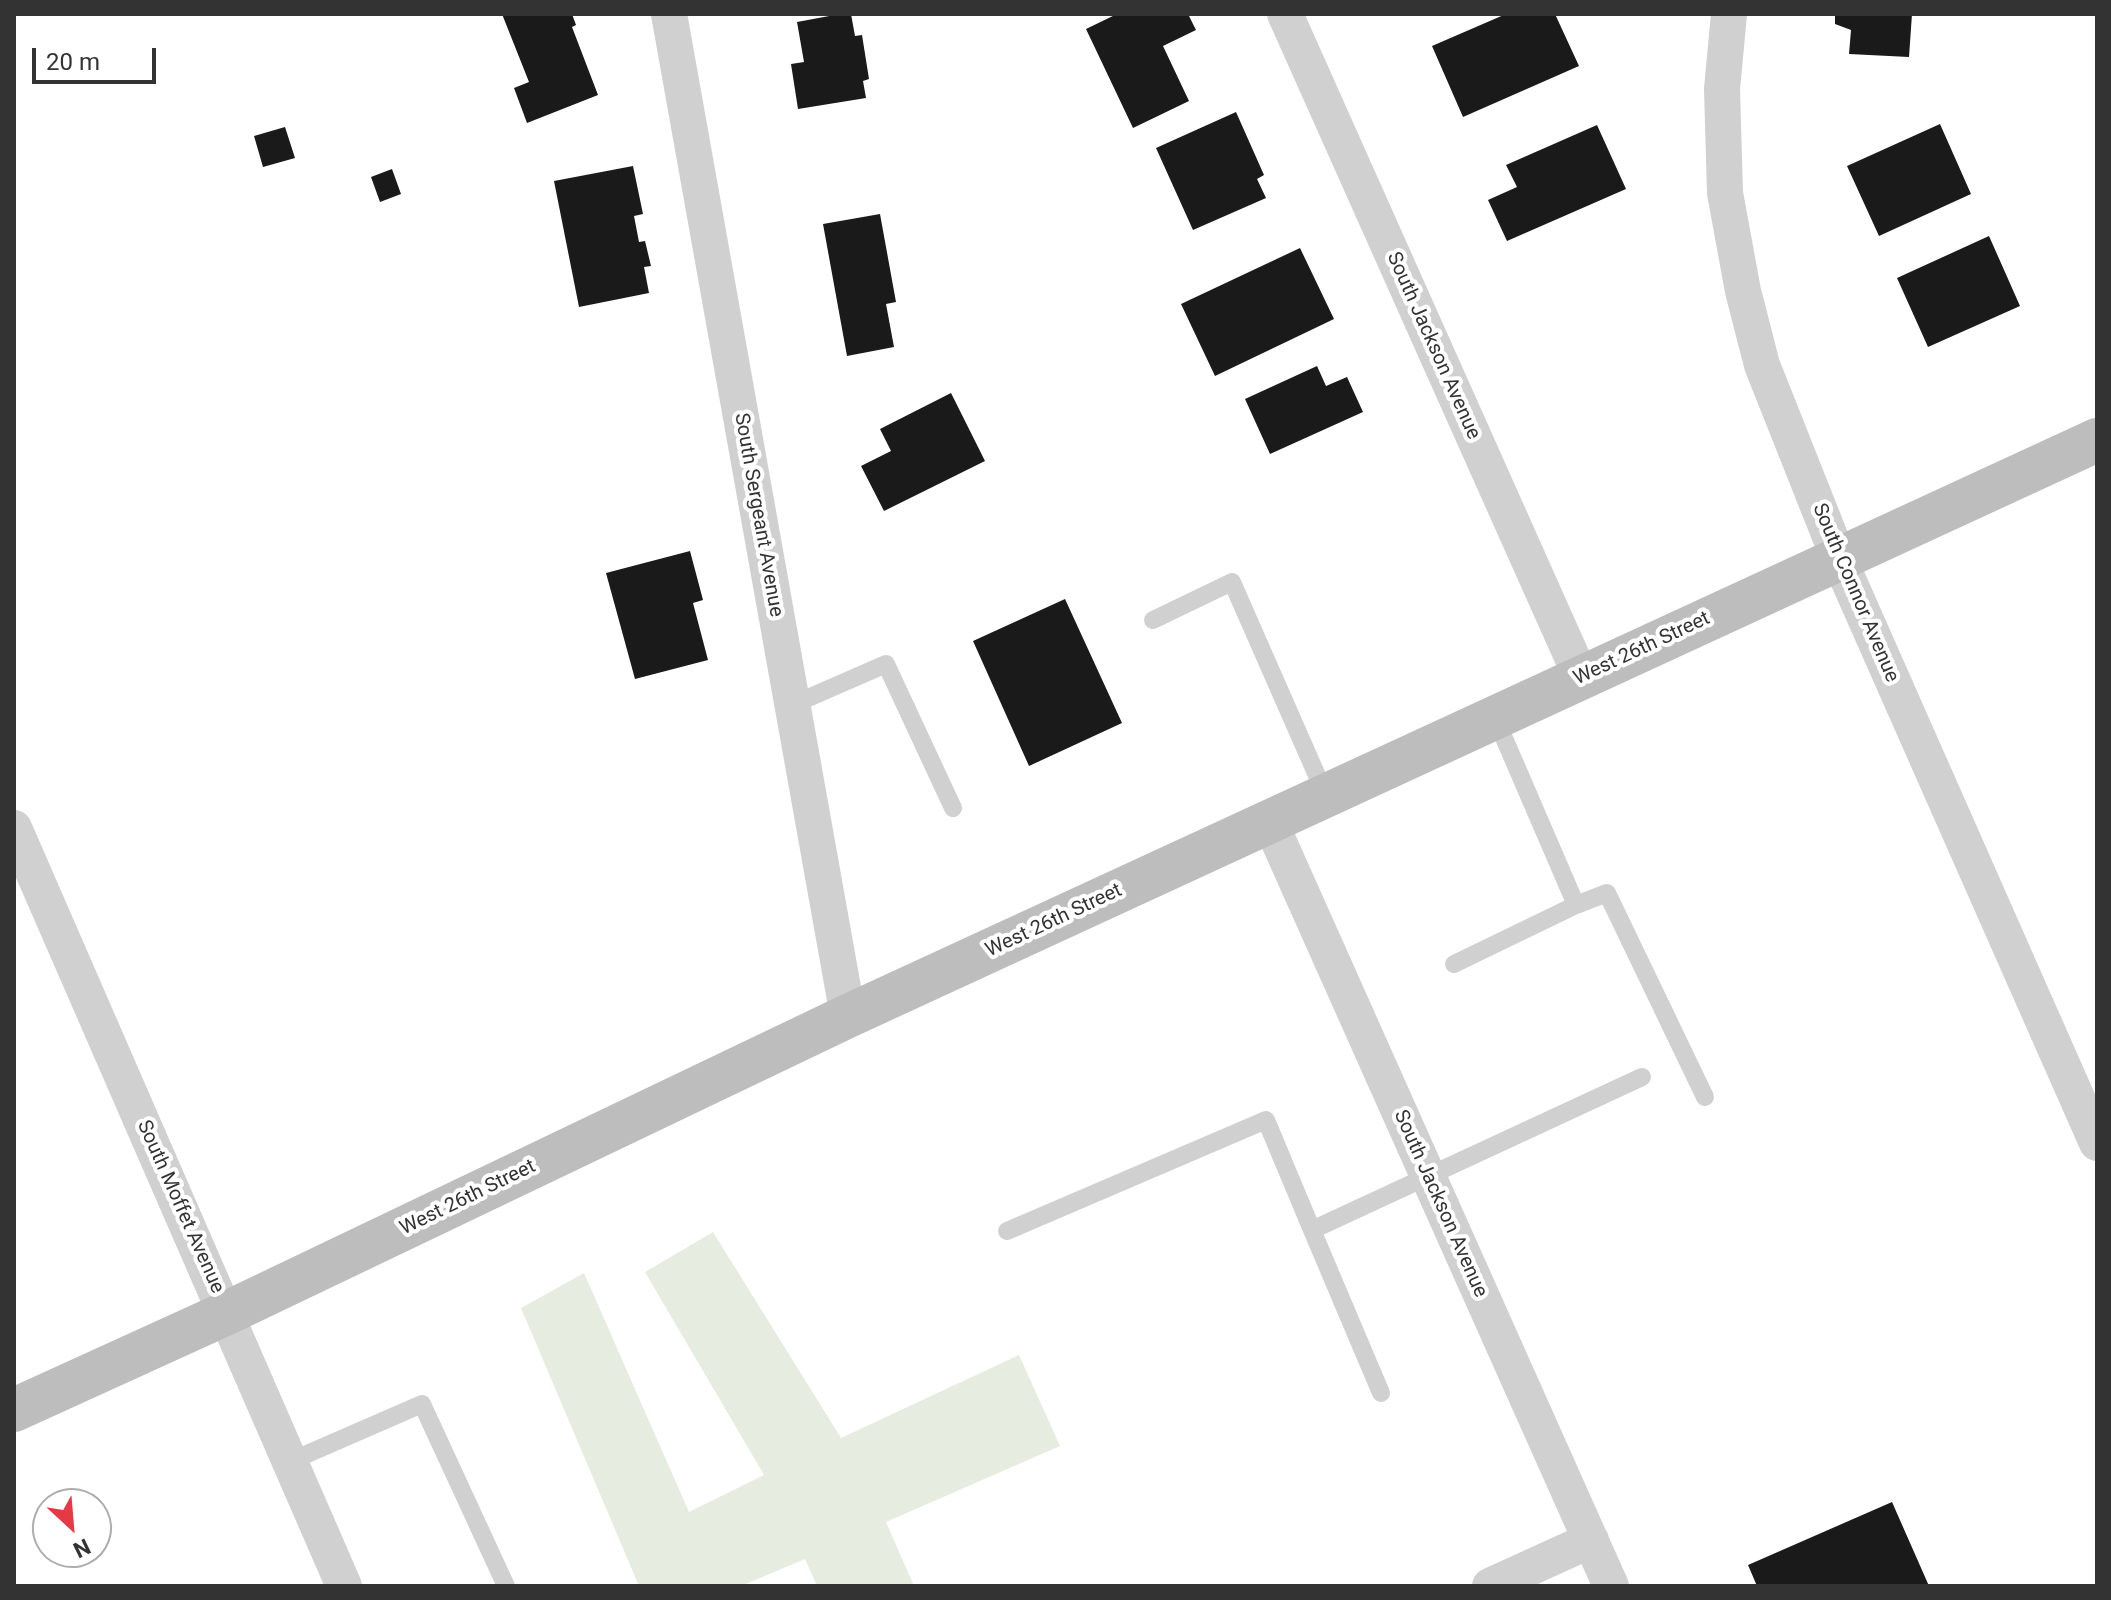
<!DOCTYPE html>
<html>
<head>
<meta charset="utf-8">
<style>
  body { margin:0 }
  #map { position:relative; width:2111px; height:1600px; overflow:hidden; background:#fff; font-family:Roboto,sans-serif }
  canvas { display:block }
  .frame { position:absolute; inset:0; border:16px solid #333; pointer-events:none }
  .north { position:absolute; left:32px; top:1488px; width:80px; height:80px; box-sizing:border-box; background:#fff; border:2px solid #adadad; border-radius:50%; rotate:154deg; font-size:22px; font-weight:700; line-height:32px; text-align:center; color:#333 }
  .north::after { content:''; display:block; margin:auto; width:28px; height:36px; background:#e63946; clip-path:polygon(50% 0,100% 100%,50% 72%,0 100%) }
  .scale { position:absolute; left:32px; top:48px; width:124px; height:36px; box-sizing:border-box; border:4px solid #333; border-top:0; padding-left:10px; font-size:24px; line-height:28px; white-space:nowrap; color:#333; -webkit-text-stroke:6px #fff; paint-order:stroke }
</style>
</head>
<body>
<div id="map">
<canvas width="2111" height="1600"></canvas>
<div class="frame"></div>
<div class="north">N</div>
<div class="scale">20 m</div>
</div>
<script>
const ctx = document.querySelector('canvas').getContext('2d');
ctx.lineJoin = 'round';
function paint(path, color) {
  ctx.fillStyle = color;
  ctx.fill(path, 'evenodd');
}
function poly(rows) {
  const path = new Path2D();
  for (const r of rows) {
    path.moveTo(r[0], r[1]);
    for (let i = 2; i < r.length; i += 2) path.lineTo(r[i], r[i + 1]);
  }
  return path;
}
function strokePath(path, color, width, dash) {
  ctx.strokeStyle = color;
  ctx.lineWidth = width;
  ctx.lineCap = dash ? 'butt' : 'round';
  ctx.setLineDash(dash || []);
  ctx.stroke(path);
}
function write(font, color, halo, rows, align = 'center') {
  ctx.font = font + ' Roboto,sans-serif';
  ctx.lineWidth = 8;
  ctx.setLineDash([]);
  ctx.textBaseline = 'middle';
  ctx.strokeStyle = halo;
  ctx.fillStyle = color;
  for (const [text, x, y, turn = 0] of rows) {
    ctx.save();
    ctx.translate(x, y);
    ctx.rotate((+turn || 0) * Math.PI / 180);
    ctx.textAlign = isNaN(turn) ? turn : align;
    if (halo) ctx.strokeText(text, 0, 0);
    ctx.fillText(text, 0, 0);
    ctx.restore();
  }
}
paint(poly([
  [713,1232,841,1438,1019,1355,1060,1446,886,1522,914,1586,817,1586,805,1559,741,1586,639,1586,521,1308,584,1273,689,1512,764,1475,645,1272]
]), '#e6ecdf');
paint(poly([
  [502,14,572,14,576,25,572,27,598,95,527,123,514,88,529,82],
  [840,14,851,14,855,36,862,35,869,79,863,81,866,98,798,109,791,64,804,62,797,22],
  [1117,14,1188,14,1196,30,1163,46,1189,101,1133,128,1086,29],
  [1506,14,1555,14,1579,66,1463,117,1432,46],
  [1835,14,1912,14,1909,57,1849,54,1851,30,1835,24],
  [1236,112,1264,175,1257,179,1266,198,1193,230,1156,148],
  [1940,124,1971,194,1879,236,1847,166],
  [1597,125,1626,189,1507,241,1488,200,1517,187,1506,165],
  [285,127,295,158,263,167,254,136],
  [633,166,643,214,634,216,639,242,645,241,651,266,644,267,649,293,579,307,554,181],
  [392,169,401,194,380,202,371,177],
  [880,214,896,302,886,304,894,347,847,356,823,224],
  [1989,236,2020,306,1928,347,1897,278],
  [1300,248,1334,319,1215,376,1181,304],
  [1317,366,1326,386,1347,377,1363,412,1270,454,1245,399],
  [951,393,985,461,884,511,861,466,891,451,880,429],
  [690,551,703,600,693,603,708,660,635,679,606,573],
  [1065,599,1122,723,1029,766,973,641],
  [1892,1502,1929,1586,1757,1586,1748,1565]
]), '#1a1a1a');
strokePath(poly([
  [1153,620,1232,582,1326,796],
  [792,705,886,664,953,808],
  [1576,905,1607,893,1705,1097],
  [1454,964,1576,905,1495,717],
  [1007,1231,1266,1120,1312,1230],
  [1381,1393,1312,1230,1642,1077],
  [291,1461,422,1404,506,1586]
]), '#d0d0d0', 18);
strokePath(poly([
  [669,14,848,1016],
  [1285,14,1581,677],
  [1729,14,1722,89,1725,193,1743,291,1762,365,1839,559,2097,1143],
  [1270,822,1611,1586],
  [14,828,344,1586],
  [1490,1586,1591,1540]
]), '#d0d0d0', 36);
strokePath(poly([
  [14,1410,227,1313,848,1016,2097,440]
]), '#bdbdbd', 44);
write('20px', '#333', '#fff', [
  ["South Jackson Avenue",1433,346,66],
  ["South Sergeant Avenue",758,515,80],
  ["South Connor Avenue",1855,593,67],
  ["West 26th Street",1642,649,-25],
  ["West 26th Street",1054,921,-25],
  ["West 26th Street",468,1198,-26],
  ["South Jackson Avenue",1440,1204,66],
  ["South Moffet Avenue",180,1207,66]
]);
</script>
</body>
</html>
